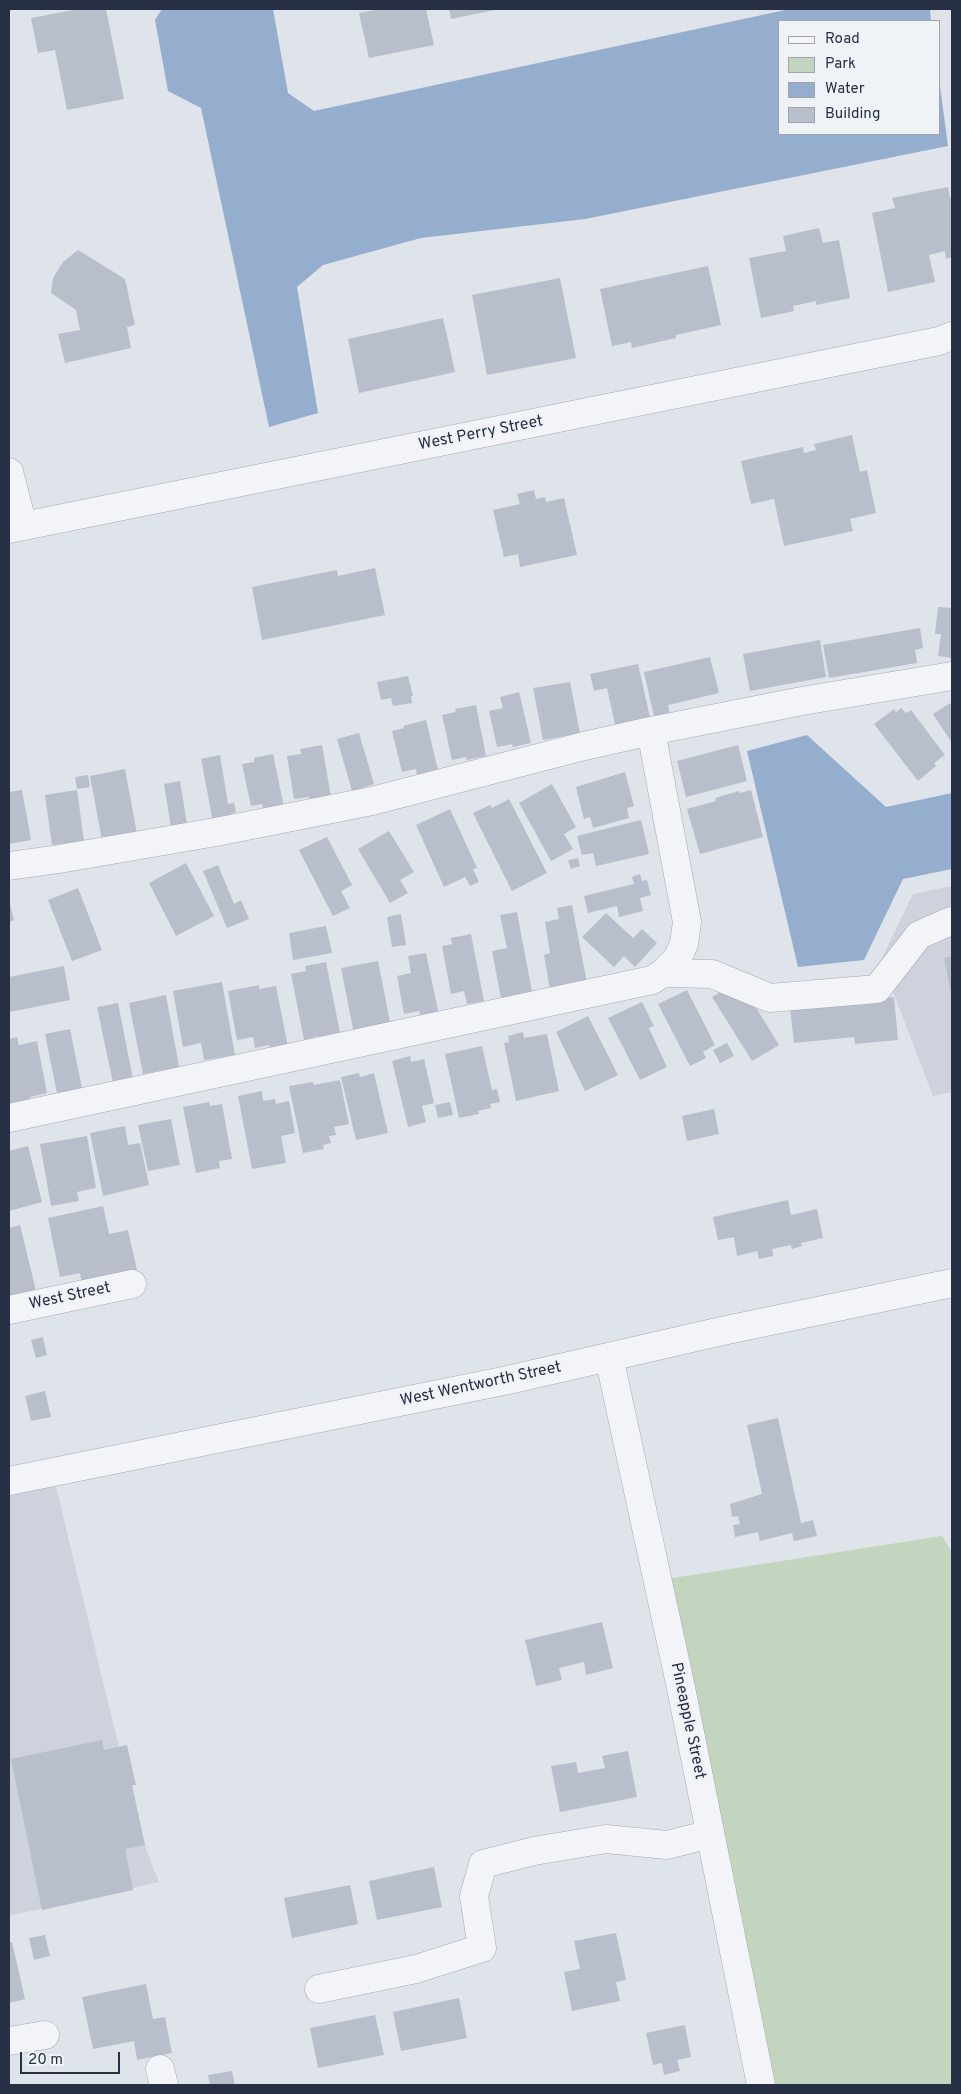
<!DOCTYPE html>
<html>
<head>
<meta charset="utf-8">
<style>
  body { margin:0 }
  #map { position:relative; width:961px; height:2094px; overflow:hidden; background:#dfe3ea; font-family:Overpass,sans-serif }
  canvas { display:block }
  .frame { position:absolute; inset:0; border:10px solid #262f43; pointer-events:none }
  .legend { position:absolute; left:778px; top:20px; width:162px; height:115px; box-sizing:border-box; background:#eff2f7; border:1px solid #9fa4af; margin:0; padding:6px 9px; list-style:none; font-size:15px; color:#262f43 }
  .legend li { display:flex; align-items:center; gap:10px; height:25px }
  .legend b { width:25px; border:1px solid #9fa4af }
  .scale { position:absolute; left:20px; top:2052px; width:100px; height:22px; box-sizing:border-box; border:2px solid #262f43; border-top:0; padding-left:6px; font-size:15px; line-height:18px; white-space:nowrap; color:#262f43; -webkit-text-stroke:4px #eff2f7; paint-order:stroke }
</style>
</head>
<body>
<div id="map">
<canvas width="961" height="2094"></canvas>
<div class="frame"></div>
<ul class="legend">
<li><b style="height:6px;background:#f3f4f8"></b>Road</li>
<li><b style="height:14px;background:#c4d5bf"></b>Park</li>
<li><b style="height:14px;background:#96aece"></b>Water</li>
<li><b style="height:14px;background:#b9becb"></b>Building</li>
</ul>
<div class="scale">20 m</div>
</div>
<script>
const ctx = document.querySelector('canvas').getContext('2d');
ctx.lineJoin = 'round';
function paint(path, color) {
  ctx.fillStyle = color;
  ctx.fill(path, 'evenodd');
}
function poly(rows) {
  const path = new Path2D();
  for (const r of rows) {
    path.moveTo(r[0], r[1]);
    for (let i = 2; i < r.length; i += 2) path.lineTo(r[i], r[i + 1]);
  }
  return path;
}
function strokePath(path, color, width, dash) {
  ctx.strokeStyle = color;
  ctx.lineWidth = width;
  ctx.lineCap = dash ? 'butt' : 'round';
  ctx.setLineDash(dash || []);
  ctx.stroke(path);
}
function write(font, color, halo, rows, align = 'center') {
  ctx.font = font + ' Overpass,sans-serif';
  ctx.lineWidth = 5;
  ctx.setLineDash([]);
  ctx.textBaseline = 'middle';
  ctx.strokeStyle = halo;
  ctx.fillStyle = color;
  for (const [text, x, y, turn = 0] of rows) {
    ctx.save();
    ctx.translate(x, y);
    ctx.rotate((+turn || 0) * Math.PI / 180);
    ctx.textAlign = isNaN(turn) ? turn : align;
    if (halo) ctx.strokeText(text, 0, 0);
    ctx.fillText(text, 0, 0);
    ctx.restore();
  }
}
paint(poly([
  [952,886,952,1092,933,1096,881,960,913,894],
  [52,1470,114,1727,147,1852,159,1882,9,1916,9,1478]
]), '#cdd2dc');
paint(poly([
  [942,1536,952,1552,952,2085,767,2085,666,1579]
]), '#c4d5bf');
paint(poly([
  [162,9,273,9,288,93,314,111,790,9,930,9,931,21,780,21,780,134,940,134,940,86,948,146,585,219,421,238,323,265,297,287,318,413,269,427,201,108,168,91,155,20],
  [807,735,886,807,952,793,952,869,903,879,864,960,798,967,747,751]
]), '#96aece');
paint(poly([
  [78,9,106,9,124,99,67,110,55,50,38,53,31,18],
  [380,9,426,9,434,45,369,58,359,13],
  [449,9,495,9,495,10,451,19],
  [948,187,950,198,952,198,952,257,946,259,945,251,929,255,935,282,888,292,872,213,895,208,892,198],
  [819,228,823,243,839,240,850,298,816,305,816,301,793,306,794,311,761,318,749,258,786,251,783,236],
  [78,250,125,279,135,325,127,327,131,348,65,363,58,334,80,330,76,310,51,293,53,278,63,262],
  [708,266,721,325,676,335,676,338,632,348,631,342,612,346,600,289],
  [560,278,576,358,487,375,472,295],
  [443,318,455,372,359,393,348,339],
  [852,435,860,472,867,470,876,513,850,519,853,531,784,546,774,499,751,504,741,461,803,447,804,453,816,450,814,444],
  [534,490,536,499,545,497,546,502,564,498,577,555,520,567,518,554,504,557,493,510,520,504,517,494],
  [375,568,385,615,262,640,252,587,337,570,338,576],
  [938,607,952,608,952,658,938,656,941,634,935,634],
  [920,628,923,648,915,650,917,663,829,678,823,645],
  [820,640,826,677,750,691,743,654],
  [710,657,719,693,668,705,671,718,655,721,644,672],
  [638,664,651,722,616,729,607,688,594,691,590,674],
  [408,676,413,696,411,696,412,703,393,706,391,698,381,700,377,682],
  [570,682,580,733,543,740,533,688],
  [519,692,531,743,513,747,512,744,497,747,489,711,503,708,500,697],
  [950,703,952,707,952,743,933,714],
  [476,705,486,756,467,760,466,757,452,760,442,715,456,712,455,709],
  [901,708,906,713,911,710,945,755,934,763,936,766,918,781,874,724,894,709,896,712],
  [426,720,438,770,417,775,416,769,402,772,392,731,404,728,403,726],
  [359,733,374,784,352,791,337,739],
  [322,745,331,797,309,801,309,797,294,799,287,756,301,754,300,749],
  [738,745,747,781,686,797,677,761],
  [273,754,285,812,264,816,262,804,251,806,242,764,254,762,254,758],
  [220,755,228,804,234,803,236,812,230,814,232,820,213,822,201,759],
  [125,769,137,834,102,840,90,776],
  [625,772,634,806,627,808,629,818,593,828,590,817,584,819,576,787],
  [88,775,90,787,77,789,75,777],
  [180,781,187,824,171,827,164,784],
  [552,784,576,827,564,834,573,849,551,861,519,803],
  [22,790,31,840,9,844,9,792],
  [77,790,84,841,52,845,45,795],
  [751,790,763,837,700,854,687,809,716,801,715,798,739,791,740,793],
  [509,799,547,873,512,891,473,813,490,805,492,808],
  [450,809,477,868,473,869,479,882,470,886,465,877,444,887,416,825],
  [641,820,649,854,596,866,593,853,582,855,577,836],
  [389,831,414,872,400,880,408,893,390,903,358,849],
  [327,837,352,885,341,891,350,908,333,916,299,850],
  [578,858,580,866,571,869,568,860],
  [186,863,214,916,176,936,149,883],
  [218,865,234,904,241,900,249,919,227,928,203,871],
  [640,874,642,881,647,880,651,895,640,898,643,911,619,917,617,906,588,913,584,896,634,884,632,877],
  [78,888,102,950,72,961,48,900],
  [9,900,14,920,9,922],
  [572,905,587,983,550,990,544,955,550,953,545,922,559,919,557,908],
  [517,912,532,992,501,998,492,951,507,948,500,915],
  [606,913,633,938,642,929,657,943,635,967,624,956,614,967,582,937],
  [401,914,406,945,392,947,387,917],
  [326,926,332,953,293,960,289,933],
  [471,934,484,1001,467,1004,464,991,451,994,442,946,452,944,451,938],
  [426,953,439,1015,421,1019,419,1011,404,1014,397,976,411,973,408,956],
  [952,956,952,993,951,993,944,958],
  [378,961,391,1027,354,1034,341,968],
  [326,962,341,1038,319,1042,318,1036,304,1040,291,974,306,971,305,966],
  [64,966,70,1000,9,1012,9,977],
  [222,982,235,1055,204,1060,201,1043,183,1047,173,991],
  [259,985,259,989,276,986,288,1047,270,1051,269,1045,255,1048,253,1037,237,1040,228,991],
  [744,988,779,1045,752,1061,712,997,726,989],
  [687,990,715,1045,703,1052,706,1058,690,1066,658,1004],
  [166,995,179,1067,143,1074,129,1003],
  [894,997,898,1040,855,1044,854,1037,794,1043,790,1008],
  [642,1002,654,1026,649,1028,667,1067,640,1080,608,1018],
  [118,1003,133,1079,113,1083,97,1007],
  [588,1016,618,1075,585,1091,556,1032],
  [70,1029,83,1093,58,1098,45,1034],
  [523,1032,524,1038,547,1034,559,1091,516,1101,504,1043,509,1042,508,1036],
  [17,1037,19,1045,37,1041,47,1093,30,1097,30,1103,11,1107,9,1098,9,1039],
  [727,1043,734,1056,720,1063,713,1050],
  [482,1046,492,1090,497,1089,500,1102,490,1104,491,1108,478,1111,479,1114,459,1118,445,1054],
  [410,1056,411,1062,424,1059,434,1103,422,1106,426,1122,408,1127,392,1061],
  [359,1073,360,1077,374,1073,388,1133,356,1140,341,1077],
  [340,1080,349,1124,334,1127,336,1135,329,1136,331,1143,323,1145,324,1149,303,1153,289,1086,313,1082,314,1085],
  [262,1091,263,1101,275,1099,276,1104,289,1101,295,1133,281,1136,286,1163,252,1169,238,1096],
  [209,1102,210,1106,222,1104,232,1159,219,1161,220,1168,196,1173,183,1107],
  [450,1102,453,1115,438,1118,435,1105],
  [714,1109,719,1134,687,1141,682,1116],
  [171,1119,180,1165,148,1171,138,1125],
  [125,1126,128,1145,140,1143,149,1185,103,1196,90,1133],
  [87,1136,96,1188,77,1192,79,1201,51,1206,40,1144],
  [28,1146,42,1202,9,1211,9,1151],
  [788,1200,791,1215,817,1209,823,1238,801,1243,802,1246,792,1249,791,1245,772,1249,773,1256,759,1259,757,1251,737,1256,734,1237,718,1240,713,1217],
  [103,1206,109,1234,128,1230,138,1275,83,1287,80,1273,60,1277,48,1218],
  [20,1225,37,1295,9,1302,9,1228],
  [43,1337,47,1355,36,1358,31,1340],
  [45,1391,51,1417,31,1421,25,1396],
  [778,1418,801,1523,813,1520,817,1536,794,1541,792,1533,760,1541,758,1532,735,1537,733,1525,740,1524,738,1516,732,1517,730,1504,762,1494,747,1425],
  [602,1622,613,1668,586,1675,584,1662,559,1668,562,1680,536,1686,525,1640],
  [102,1740,104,1750,127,1745,136,1785,132,1785,145,1845,125,1849,133,1890,42,1910,11,1759],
  [628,1751,637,1797,560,1812,551,1766,576,1762,578,1773,605,1768,602,1756],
  [434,1867,442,1907,377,1920,369,1881],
  [350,1885,358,1924,292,1938,284,1898],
  [616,1933,626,1980,616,1982,620,2001,572,2011,564,1972,580,1969,574,1941],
  [45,1935,50,1956,34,1960,29,1938],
  [12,1942,25,1999,9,2003,9,1943],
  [146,1984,153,2019,165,2017,172,2053,137,2060,134,2041,93,2049,82,1997],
  [459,1998,467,2038,401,2051,393,2012],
  [375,2015,384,2055,318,2068,310,2028],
  [685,2025,691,2057,677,2060,680,2071,664,2075,662,2063,653,2065,646,2033],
  [232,2071,235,2085,210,2085,208,2075]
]), '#b9becb');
const minor = poly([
  [9,472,23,526],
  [9,529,939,341,952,336],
  [9,866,59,859,216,832,372,801,584,746,651,731,802,701,952,676],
  [663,973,712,974,770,998,877,989,919,935,951,921],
  [9,1118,652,980,663,973,677,959,684,944,687,922,651,731],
  [9,1310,132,1284],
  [609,1357,681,1688,761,2085],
  [9,1481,508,1380,722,1331,952,1283],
  [319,1989,416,1969,482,1948,474,1896,483,1864,534,1851,606,1839,667,1845,710,1834],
  [9,2041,45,2035],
  [160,2069,164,2085]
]);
strokePath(minor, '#a4a9b5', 29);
strokePath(minor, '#f3f4f8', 28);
write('16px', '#262f43', '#eff2f7', [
  ["West Perry Street",481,434,-11],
  ["West Street",70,1297,-12],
  ["West Wentworth Street",481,1385,-12],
  ["Pineapple Street",687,1721,78]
]);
</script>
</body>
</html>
